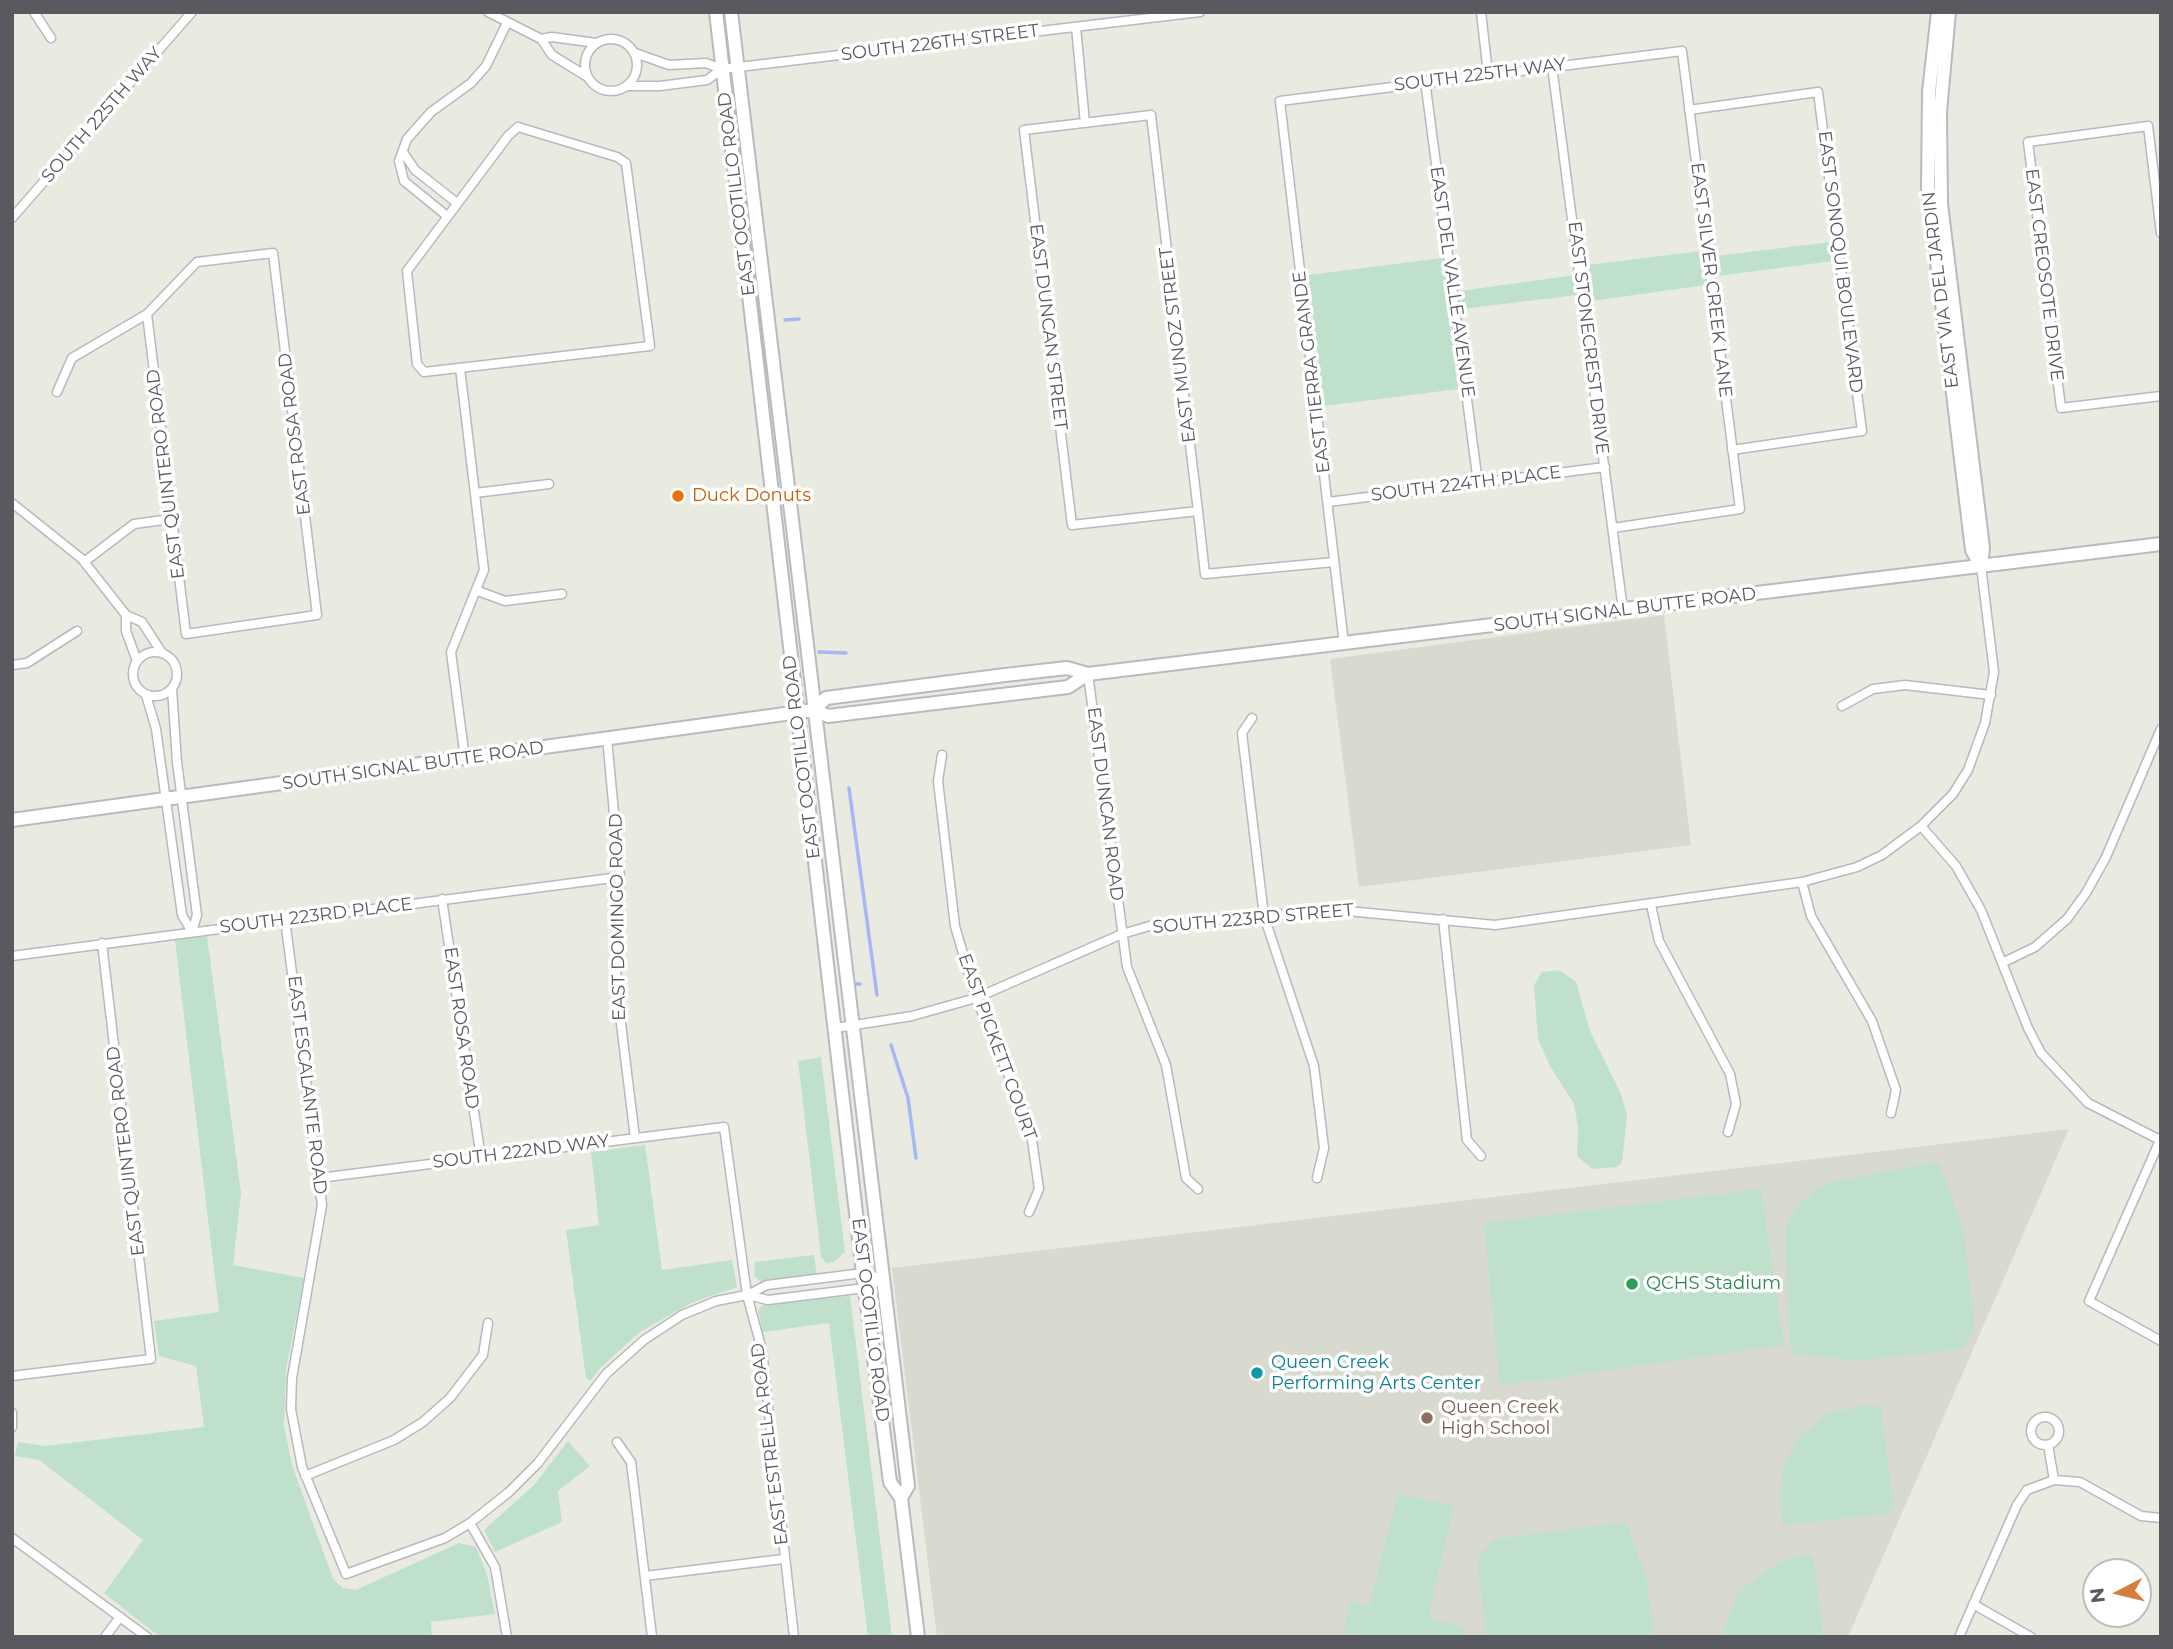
<!DOCTYPE html>
<html>
<head>
<meta charset="utf-8">
<style>
  body { margin:0 }
  #map { position:relative; width:2173px; height:1649px; overflow:hidden; background:#e9ebe1; font-family:Montserrat,sans-serif }
  canvas { display:block }
  .frame { position:absolute; inset:0; border:14px solid #595a60; pointer-events:none }
  .north { position:absolute; left:2082px; top:1558px; width:70px; height:70px; box-sizing:border-box; background:#fff; border:2px solid #bdbdbf; border-radius:50%; rotate:263deg; font-size:19px; font-weight:700; line-height:28px; text-align:center; color:#595a60 }
  .north::after { content:''; display:block; margin:auto; width:24px; height:32px; background:#d57e3c; clip-path:polygon(50% 0,100% 100%,50% 72%,0 100%) }
</style>
</head>
<body>
<div id="map">
<canvas width="2173" height="1649"></canvas>
<div class="frame"></div>
<div class="north">N</div>
</div>
<script>
const ctx = document.querySelector('canvas').getContext('2d');
ctx.lineJoin = 'round';
function paint(path, color) {
  ctx.fillStyle = color;
  ctx.fill(path, 'evenodd');
}
function poly(rows) {
  const path = new Path2D();
  for (const r of rows) {
    if (r.length === 3) {
      path.moveTo(r[0] + r[2], r[1]);
      path.arc(r[0], r[1], r[2], 0, 2 * Math.PI);
      continue;
    }
    path.moveTo(r[0], r[1]);
    for (let i = 2; i < r.length; i += 2) path.lineTo(r[i], r[i + 1]);
  }
  return path;
}
function strokePath(path, color, width, dash) {
  ctx.strokeStyle = color;
  ctx.lineWidth = width;
  ctx.lineCap = dash ? 'butt' : 'round';
  ctx.setLineDash(dash || []);
  ctx.stroke(path);
}
function write(font, color, halo, rows, align = 'center') {
  ctx.font = font + ' Montserrat,sans-serif';
  ctx.lineWidth = 7;
  ctx.setLineDash([]);
  ctx.textBaseline = 'middle';
  ctx.strokeStyle = halo;
  ctx.fillStyle = color;
  for (const [text, x, y, turn = 0] of rows) {
    ctx.save();
    ctx.translate(x, y);
    ctx.rotate((+turn || 0) * Math.PI / 180);
    ctx.textAlign = isNaN(turn) ? turn : align;
    if (halo) ctx.strokeText(text, 0, 0);
    ctx.fillText(text, 0, 0);
    ctx.restore();
  }
}
paint(poly([
  [1664,615,1691,845,1359,887,1330,659],
  [2069,1129,1848,1637,937,1637,892,1268]
]), '#d9dacf');
paint(poly([
  [1831,242,1833,261,1718,276,1716,256],
  [1702,251,1706,285,1591,301,1588,265],
  [1442,258,1458,389,1324,406,1308,275],
  [1575,275,1577,295,1462,309,1460,291],
  [207,936,241,1193,233,1265,304,1278,286,1369,284,1425,292,1465,333,1579,343,1588,356,1590,459,1543,476,1547,487,1575,495,1614,431,1622,432,1637,160,1637,104,1593,143,1540,39,1460,15,1456,18,1442,45,1446,204,1427,196,1366,159,1356,154,1321,219,1312,175,940],
  [1559,970,1576,982,1590,1031,1621,1094,1627,1116,1622,1162,1617,1167,1592,1169,1577,1156,1578,1127,1574,1104,1550,1066,1538,1039,1534,985,1542,972],
  [821,1057,845,1252,834,1262,826,1263,821,1257,798,1061],
  [645,1145,662,1270,732,1260,737,1287,691,1303,640,1332,600,1368,590,1381,586,1378,566,1230,599,1225,591,1152],
  [1932,1163,1940,1165,1964,1232,1975,1330,1961,1349,1858,1361,1793,1354,1790,1344,1785,1237,1788,1221,1797,1207,1819,1187,1831,1182],
  [1761,1189,1784,1345,1500,1386,1484,1223],
  [814,1255,817,1276,762,1283,754,1275,755,1262],
  [850,1296,892,1637,868,1637,829,1323,763,1332,758,1310,763,1305],
  [1858,1406,1881,1406,1893,1506,1887,1514,1782,1525,1780,1491,1784,1465,1796,1440,1825,1415],
  [568,1441,590,1466,558,1491,562,1522,495,1552,484,1530,534,1485],
  [1398,1494,1454,1506,1428,1618,1465,1628,1463,1637,1368,1637,1344,1632,1351,1602,1369,1606],
  [1626,1522,1647,1580,1654,1637,1486,1637,1478,1565,1480,1555,1495,1539],
  [1813,1554,1823,1637,1721,1637,1737,1595,1753,1580,1781,1561]
]), '#bfe0cb');
strokePath(poly([
  [785,320,799,319],
  [819,652,846,653],
  [849,788,877,995],
  [856,984,860,984],
  [891,1045,908,1098,916,1158]
]), '#a6b7f5', 3.5);
const street = poly([
  [34,12,51,38],
  [488,12,541,39,552,55,586,76],
  [1481,12,1488,74],
  [1076,27,1085,123],
  [611,65,26],
  [541,39,552,37,596,43],
  [635,53,669,65,706,63,722,69,1200,12],
  [1552,66,1623,610],
  [1425,80,1478,483],
  [627,86,660,86,707,80,722,69],
  [1689,110,1818,92,1862,431,1732,450],
  [518,127,617,157,626,163,650,346,424,372,417,364,407,271,508,136,518,127],
  [403,152,415,170,457,203],
  [447,216,404,181,399,161,407,139,431,112,471,83,486,66,507,23],
  [12,218,192,12],
  [2161,233,2148,126,2028,142,2061,408,2161,396],
  [460,368,484,570,451,652,465,759],
  [57,392,72,358,147,314,197,262,273,253,317,615,186,634,147,314],
  [475,493,549,484],
  [1328,502,1605,467],
  [12,503,82,559,126,615,142,622,162,653],
  [1198,511,1072,525,1024,130,1151,115,1177,335,1198,511,1205,574,1334,562],
  [84,562,134,524,171,519],
  [478,591,505,601,562,594],
  [126,615,126,631,137,661],
  [1344,644,1280,101,1682,51,1740,509,1613,528],
  [155,674,22],
  [12,665,27,663,77,631],
  [1088,674,1127,967,1166,1065,1186,1178,1198,1189],
  [172,689,177,762,197,915,192,932],
  [146,695,156,729,182,915,192,932],
  [1842,706,1873,689,1905,685,1991,695],
  [1252,718,1242,733,1264,916,1314,1066,1324,1148,1317,1178],
  [607,738,620,877,616,983,635,1138],
  [942,755,938,781,955,926,976,998,1030,1126,1039,1189,1029,1212],
  [1921,826,1956,866,1981,910,2028,1028,2041,1053,2088,1103,2160,1140],
  [1802,882,1811,916,1872,1021,1896,1090,1891,1113],
  [442,899,481,1158],
  [1651,905,1659,941,1730,1074,1736,1104,1728,1132],
  [285,919,322,1205,292,1378,291,1409,302,1467,346,1574,445,1538,470,1523,509,1492,538,1463,606,1374,644,1340,682,1315,716,1301,747,1295,767,1285,863,1273,883,1279],
  [1443,919,1467,1140,1481,1156],
  [12,956,620,877],
  [2004,962,2035,947,2067,919,2086,893,2106,857,2161,729],
  [836,1028,912,1016,976,998,1122,934,1153,925,1337,910,1495,925,1802,882,1857,867,1882,855,1921,826,1953,794,1968,770,1985,723,1994,672,1981,566],
  [2161,1138,2089,1301,2161,1341],
  [319,1178,724,1127,747,1295,762,1350,794,1637],
  [747,1295,768,1300,865,1288,883,1279],
  [12,1376,151,1359,102,943],
  [12,1413,12,1427],
  [2045,1431,14],
  [617,1442,631,1462,652,1637],
  [2048,1445,2054,1480],
  [305,1476,394,1440,423,1422,450,1398,483,1355,488,1323],
  [470,1523,495,1567,507,1637],
  [12,1538,147,1637],
  [645,1576,783,1559],
  [1973,1604,2031,1637],
  [105,1637,120,1617],
  [1959,1637,2017,1505,2027,1490,2054,1480,2080,1482,2141,1516,2161,1518]
]);
const secondary = poly([
  [716,12,863,1273,890,1482,901,1498,918,1637],
  [731,12,908,1486,901,1498],
  [1938,12,1929,92,1928,188,1972,550,1981,566],
  [1949,12,1940,112,1941,204,1983,548,1981,565],
  [814,710,826,698,1005,675,1067,668,1088,674,2161,544],
  [12,820,814,710,828,716,1068,687,1088,674]
]);
strokePath(street, '#b8b8be', 11);
strokePath(secondary, '#b9bac1', 16);
strokePath(street, '#fff', 8);
strokePath(secondary, '#fff', 12);
for (const [x, y, r, color] of [
  [678,496,7,"#e8710a"],
  [1632,1284,7,"#2e9e5b"],
  [1257,1373,7,"#0f9aa8"],
  [1427,1418,7,"#8d6e63"]
]) {
  const dot = new Path2D();
  dot.arc(x, y, r, 0, 2 * Math.PI);
  ctx.fillStyle = color;
  ctx.fill(dot);
  strokePath(dot, '#fff', 2.5);
}
write('18px', '#595a60', '#fff', [
  ["SOUTH 226TH STREET",940,43,-7],
  ["SOUTH 225TH WAY",1480,75,-7],
  ["SOUTH 225TH WAY",102,115,-49],
  ["EAST OCOTILLO ROAD",737,194,-97],
  ["EAST SONOQUI BOULEVARD",1840,262,83],
  ["EAST CREOSOTE DRIVE",2044,275,83],
  ["EAST SILVER CREEK LANE",1711,280,83],
  ["EAST DEL VALLE AVENUE",1452,282,82],
  ["EAST VIA DEL JARDIN",1941,290,-97],
  ["EAST DUNCAN STREET",1048,327,83],
  ["EAST STONECREST DRIVE",1588,338,83],
  ["EAST MUNOZ STREET",1178,345,-97],
  ["EAST TIERRA GRANDE",1312,372,-97],
  ["EAST ROSA ROAD",295,434,-97],
  ["EAST QUINTERO ROAD",166,474,-97],
  ["SOUTH 224TH PLACE",1466,484,-7],
  ["SOUTH SIGNAL BUTTE ROAD",1625,610,-7],
  ["EAST OCOTILLO ROAD",802,757,-97],
  ["SOUTH SIGNAL BUTTE ROAD",413,766,-8],
  ["EAST DUNCAN ROAD",1105,804,83],
  ["SOUTH 223RD PLACE",316,916,-7],
  ["EAST DOMINGO ROAD",618,917,-91],
  ["SOUTH 223RD STREET",1253,919,-5],
  ["EAST ROSA ROAD",461,1028,82],
  ["EAST PICKETT COURT",997,1047,70],
  ["EAST ESCALANTE ROAD",307,1085,83],
  ["EAST QUINTERO ROAD",126,1151,-97],
  ["SOUTH 222ND WAY",521,1152,-7],
  ["EAST OCOTILLO ROAD",870,1320,83],
  ["EAST ESTRELLA ROAD",770,1444,-97]
]);
write('18px', '#c56008', '#fff', [
  ["Duck Donuts",692,496]
], 'left');
write('18px', '#27864d', '#fff', [
  ["QCHS Stadium",1646,1284]
], 'left');
write('18px', '#0d838f', '#fff', [
  ["Queen Creek",1271,1363],
  ["Performing Arts Center",1271,1384]
], 'left');
write('18px', '#785e54', '#fff', [
  ["Queen Creek",1441,1408],
  ["High School",1441,1429]
], 'left');
</script>
</body>
</html>
